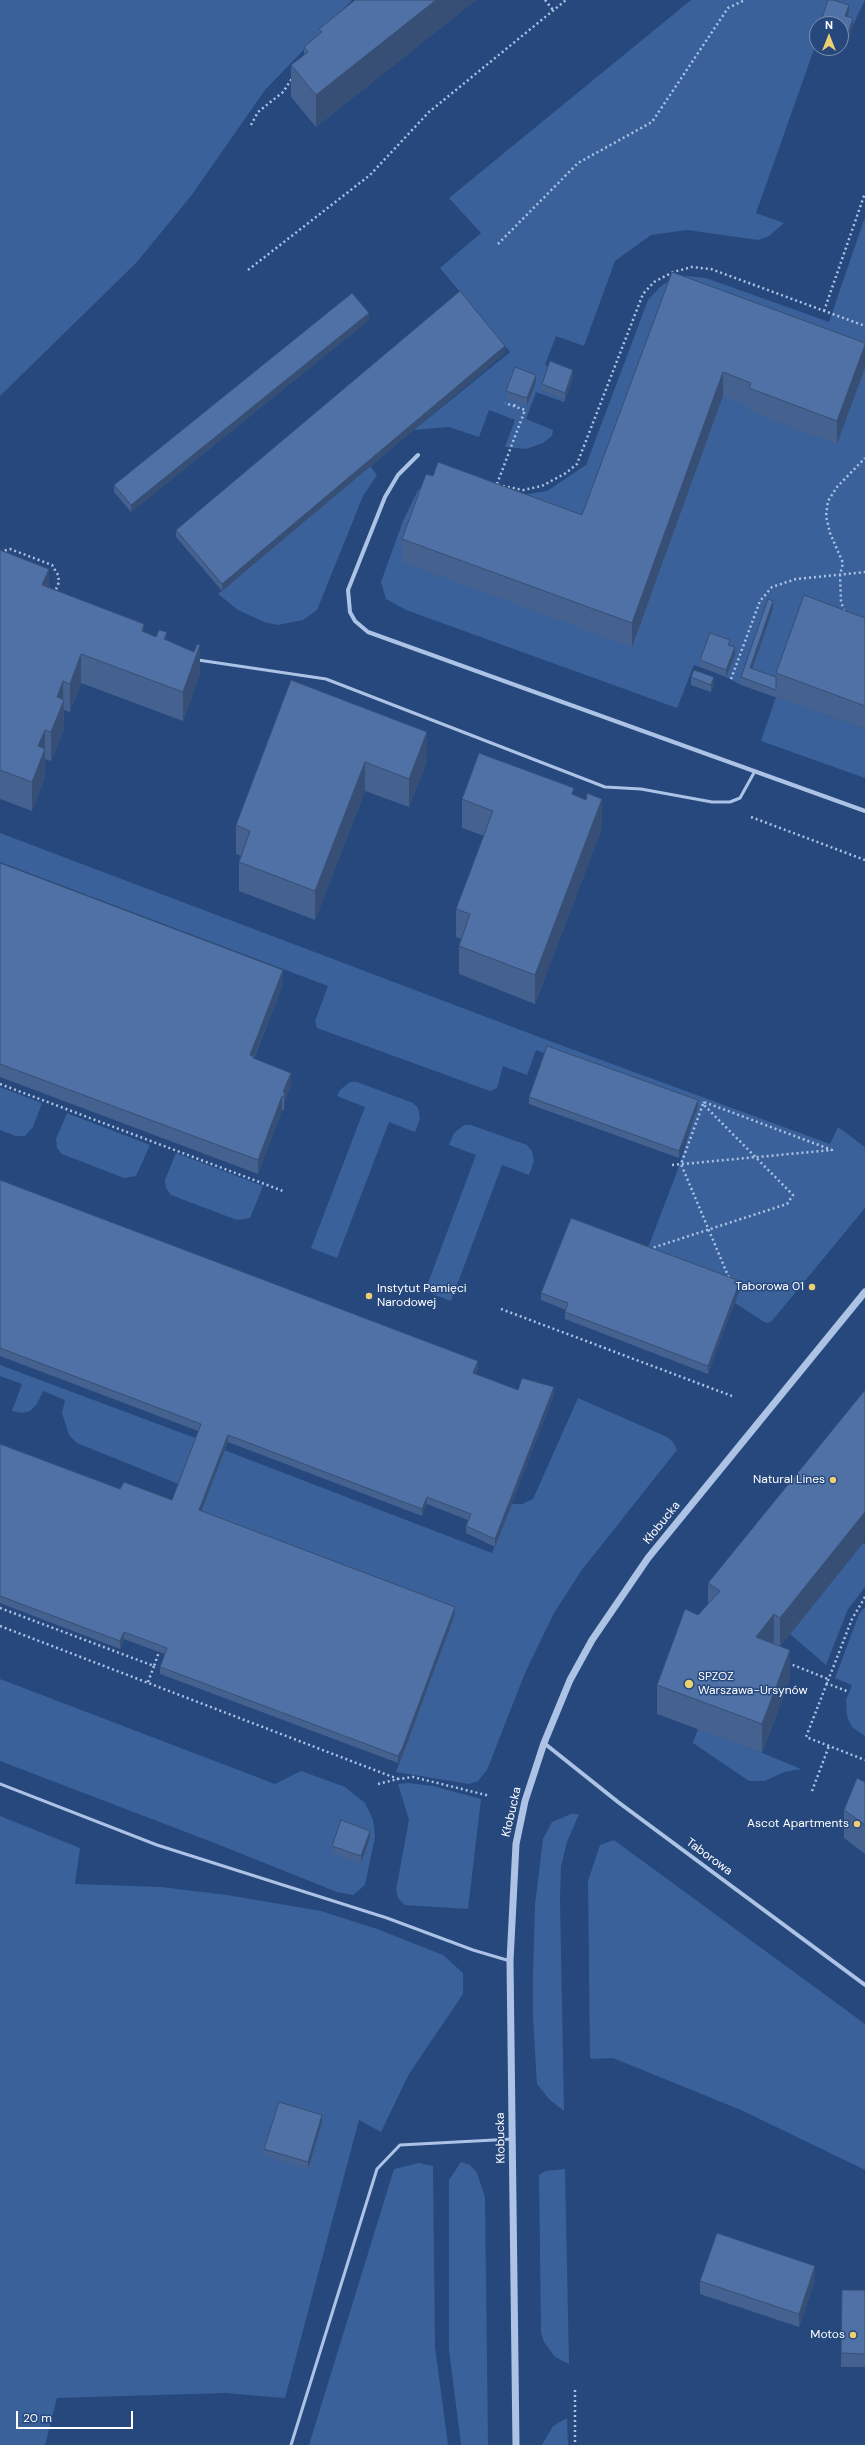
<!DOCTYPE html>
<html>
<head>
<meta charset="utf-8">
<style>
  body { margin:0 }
  #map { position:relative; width:865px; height:2445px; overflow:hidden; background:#26487d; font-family:"DM Sans",sans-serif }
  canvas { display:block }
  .north { position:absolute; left:809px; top:16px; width:40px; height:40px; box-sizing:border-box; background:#26487d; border:1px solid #7d91b1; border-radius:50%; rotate:0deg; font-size:11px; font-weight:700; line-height:16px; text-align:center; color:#fff }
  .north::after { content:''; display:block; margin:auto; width:14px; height:18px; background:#edd071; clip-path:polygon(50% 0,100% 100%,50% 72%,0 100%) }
  .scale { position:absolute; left:16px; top:2411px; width:117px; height:18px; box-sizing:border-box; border:2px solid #fff; border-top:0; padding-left:5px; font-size:12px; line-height:14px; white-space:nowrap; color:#fff; -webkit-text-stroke:3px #26487d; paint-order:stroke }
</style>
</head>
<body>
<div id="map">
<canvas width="865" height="2445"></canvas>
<div class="north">N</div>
<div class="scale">20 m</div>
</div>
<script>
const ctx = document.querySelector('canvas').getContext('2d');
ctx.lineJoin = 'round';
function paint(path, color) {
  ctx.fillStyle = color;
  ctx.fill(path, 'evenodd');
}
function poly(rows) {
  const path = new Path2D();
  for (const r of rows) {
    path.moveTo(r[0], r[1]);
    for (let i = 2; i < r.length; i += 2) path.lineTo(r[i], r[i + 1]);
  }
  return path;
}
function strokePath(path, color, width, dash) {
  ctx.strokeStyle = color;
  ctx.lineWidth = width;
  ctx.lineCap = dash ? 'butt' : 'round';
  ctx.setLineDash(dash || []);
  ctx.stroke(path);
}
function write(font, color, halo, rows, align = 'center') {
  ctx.font = font + ' "DM Sans",sans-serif';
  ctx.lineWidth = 3;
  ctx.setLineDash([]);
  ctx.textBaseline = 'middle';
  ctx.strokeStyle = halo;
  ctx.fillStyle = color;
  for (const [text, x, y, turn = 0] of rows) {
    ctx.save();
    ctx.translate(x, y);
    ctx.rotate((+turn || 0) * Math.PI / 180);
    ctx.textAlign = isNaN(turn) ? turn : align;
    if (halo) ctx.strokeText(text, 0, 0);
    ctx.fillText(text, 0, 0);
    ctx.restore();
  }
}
paint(poly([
  [0,0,352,0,265,90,191,196,136,263,0,396],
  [691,0,865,0,853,25,845,23,817,24,817,41,756,213,784,223,769,236,758,240,687,230,651,235,615,261,584,346,556,336,545,365,573,377,550,369,542,391,565,400,564,402,536,392,526,419,553,430,552,436,543,443,526,449,505,447,515,420,489,410,479,437,449,427,414,430,510,352,440,268,481,233,449,198],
  [865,217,865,641,780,686,750,675,773,609,768,607,741,685,726,677,710,640,700,667,694,665,677,708,406,610,386,599,381,582,403,521,418,490,435,476,521,495,547,491,586,465,648,300,660,287,673,278,687,276,706,278,829,322],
  [370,466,377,475,363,496,317,610,303,620,278,625,264,622,238,610,218,594],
  [776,697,865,729,865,778,761,741],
  [0,833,555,1043,830,1144,838,1127,865,1147,865,1208,771,1322,766,1323,735,1303,740,1289,646,1253,678,1169,697,1107,536,1050,527,1075,503,1066,497,1088,490,1091,317,1028,315,1021,328,986,0,862],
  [350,1082,357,1082,413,1103,418,1108,420,1118,415,1132,389,1122,337,1258,311,1248,365,1107,337,1096,340,1090],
  [0,1087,42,1103,33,1127,25,1136,16,1136,0,1130],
  [67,1113,150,1145,136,1176,124,1178,62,1154,57,1148,56,1139],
  [464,1125,471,1125,527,1145,532,1151,534,1161,529,1175,502,1165,451,1301,425,1291,476,1155,449,1145,454,1133],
  [176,1153,263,1186,250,1218,237,1220,171,1195,166,1188,165,1180],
  [0,1365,198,1439,181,1485,77,1443,69,1435,62,1413,65,1400,43,1391,37,1404,30,1411,22,1413,12,1411,22,1384,0,1376],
  [578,1398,667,1437,673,1442,677,1450,581,1571,554,1613,525,1673,487,1770,478,1781,469,1784,396,1772,454,1614,199,1517,224,1450,492,1553,512,1504,522,1504,533,1499],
  [863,1543,865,1544,865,1587,848,1609,826,1665,790,1634],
  [865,1607,865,1736,852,1727,847,1716,846,1700,852,1685,835,1678,859,1614],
  [0,1679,275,1784,301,1771,345,1787,365,1803,373,1820,375,1837,365,1885,353,1895,337,1892,212,1842,0,1761],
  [698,1729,762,1753,801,1769,784,1772,765,1781,749,1781,693,1743],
  [408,1783,433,1786,481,1799,468,1909,405,1905,398,1898,396,1890,409,1820,398,1784],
  [571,1814,579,1814,567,1842,561,1866,560,1898,564,2111,550,2100,537,2084,533,2017,533,1976,535,1905,543,1839,552,1822],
  [0,1816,80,1848,75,1884,161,1887,227,1895,321,1911,377,1929,443,1955,463,1973,463,1994,409,2074,381,2132,359,2120,285,2398,225,2393,57,2398,45,2445,0,2445],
  [614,1840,865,2024,865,2170,741,2110,613,2058,596,2059,590,2058,588,1881,600,1845],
  [461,2162,470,2165,477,2173,485,2197,488,2445,461,2445,449,2350,449,2180],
  [419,2163,433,2166,435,2347,448,2445,309,2445,394,2169],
  [565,2169,569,2364,555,2357,544,2342,541,2333,539,2175,545,2171],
  [567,2418,568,2445,542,2445,553,2426]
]), '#3a619a');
strokePath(poly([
  [545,0,553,10],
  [251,125,258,112,283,92,293,77],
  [498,244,578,163,652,122,728,8,745,0],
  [248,270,370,175,429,112,566,0],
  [824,311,865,193],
  [514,406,516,402],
  [497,484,525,410,505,403],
  [498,485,523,490,542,486,566,473,577,464,643,294,654,282,673,272,692,267,711,269,865,326],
  [0,552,10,549,52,565,58,575,59,582,55,592],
  [844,611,841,601,840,575,843,563,830,533,826,516,828,501,837,487,865,458],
  [731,679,760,601,772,587,796,579,865,572],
  [751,817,865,860],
  [0,1084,283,1191],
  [703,1104,681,1164,729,1278],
  [672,1165,832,1150,704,1102],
  [649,1249,787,1204,793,1195,703,1104,704,1102],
  [501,1309,732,1396],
  [865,1597,852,1619,806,1737,865,1760],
  [0,1608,154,1666,159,1652],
  [0,1626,398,1779],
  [788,1663,828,1679],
  [148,1682,154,1666],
  [826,1683,849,1692],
  [378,1784,398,1779,413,1777,490,1796],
  [812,1791,829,1746],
  [575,2390,575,2445]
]), '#acc3e5', 2.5, [2, 3]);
strokePath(poly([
  [198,660,326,679,605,787,641,789,712,802,730,802,740,798,755,771],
  [0,1784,157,1845,387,1918,473,1950,510,1961],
  [291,2445,377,2169,400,2145,513,2139]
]), '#acc3e5', 3);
strokePath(poly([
  [418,455,398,475,385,497,348,590,350,612,355,621,368,632,865,811],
  [544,1743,618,1802,865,1985]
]), '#acc3e5', 4);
strokePath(poly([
  [516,2445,510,1961,516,1844,525,1801,544,1743,570,1680,592,1640,648,1558,865,1292]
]), '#acc3e5', 7);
paint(poly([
  [355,0,476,0,316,127,291,97,291,65,304,55,304,47,319,34,319,29],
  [849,12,847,16,853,25,847,44,841,42,841,24],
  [672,272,865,343,837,444,749,411,749,406,723,396,632,647,402,562,402,539,582,515],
  [369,320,131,512,114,492,114,485],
  [505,353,222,591,176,537,176,530],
  [573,377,565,400,542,391,542,384],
  [536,382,527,406,506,398,506,391],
  [0,550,49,587,144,632,167,641,200,674,183,721,81,683,70,712,64,710,64,729,51,761,45,759,45,777,32,811,0,799],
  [773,608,752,669,776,677,776,673,865,618,865,729,741,685,741,677],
  [735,655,726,677,700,667,700,660],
  [691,677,714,685,711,692,691,685],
  [291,680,427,761,409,807,365,791,315,920,239,891,239,862,241,856,236,854,236,825],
  [574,795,602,828,535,1004,459,974,459,946,461,939,456,937,456,909,484,836,462,828,462,799],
  [0,863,283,984,254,1059,291,1086,285,1101,285,1107,284,1110,282,1110,258,1174,0,1077],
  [529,1097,698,1107,679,1158,529,1104],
  [0,1180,478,1368,476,1374,518,1390,554,1394,495,1547,466,1533,466,1526,468,1520,427,1504,422,1516,228,1442,201,1511,455,1614,402,1757,398,1763,163,1675,160,1674,160,1667,165,1654,159,1652,124,1639,120,1649,0,1603,0,1444,120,1489,172,1500,198,1431,0,1356],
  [740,1288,708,1374,565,1319,565,1312,566,1310,541,1300,541,1293],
  [865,1390,780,1646,790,1679,762,1753,657,1714,657,1685,698,1615,708,1604,708,1583],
  [865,1782,865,1854,844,1838,844,1810],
  [370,1838,361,1863,332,1853,332,1846],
  [322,2122,308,2169,264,2156,264,2149],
  [815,2280,799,2327,700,2294,700,2281],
  [865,2290,865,2367,841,2367,841,2353]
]), '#44618f');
paint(poly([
  [436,0,476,0,316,127,316,95],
  [849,5,849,12,845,23,845,16],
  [853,18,853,25,847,44,847,37],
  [369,313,369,320,131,512,131,505],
  [865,345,865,368,837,444,837,421],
  [505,346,505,353,222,591,222,584],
  [573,370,573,377,565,400,565,393],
  [723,372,723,396,632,647,632,623],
  [536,375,536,382,527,406,527,398],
  [49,569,49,598,42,585],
  [773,601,773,608,750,675,750,668],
  [144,624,144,653,142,631],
  [167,632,167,661,164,639],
  [200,645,200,674,183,721,183,692],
  [735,647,735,655,726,677,726,670],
  [81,654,81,683,70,712,70,684],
  [714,677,714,685,711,692,711,685],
  [63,681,64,729,51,761,51,732,57,697],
  [45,730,45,777,32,811,32,782,38,746],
  [427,732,427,761,409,807,409,779],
  [365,762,365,791,315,920,315,891],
  [602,799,602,828,535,1004,535,975],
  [283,970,283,984,253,1060,250,1055],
  [291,1073,291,1086,285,1101,285,1107,284,1110,284,1097,283,1092],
  [282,1096,282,1110,258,1174,258,1160],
  [698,1100,698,1107,679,1158,679,1151],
  [740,1281,740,1288,708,1374,708,1366],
  [478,1361,478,1368,473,1380,473,1373],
  [554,1387,554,1394,495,1547,495,1539],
  [228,1435,228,1442,199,1517,199,1510],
  [427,1497,427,1504,422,1516,422,1509],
  [865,1512,865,1540,780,1647,780,1618],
  [455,1607,455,1614,402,1757,398,1763,398,1756],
  [774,1614,774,1643,756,1666,756,1637],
  [124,1632,124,1639,120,1649,120,1641],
  [790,1650,790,1679,762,1753,762,1724],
  [370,1831,370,1838,361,1863,361,1856],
  [322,2115,322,2122,308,2169,308,2162],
  [815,2266,815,2280,799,2327,799,2314]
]), '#374f74');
const building = poly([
  [355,0,436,0,316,95,291,65,308,52,304,47,322,32,319,29,355,0],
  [828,0,833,0,849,5,845,16,853,18,847,37,841,35,841,24,820,24,828,0],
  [672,272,865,343,865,345,837,421,749,388,751,383,723,372,632,623,402,539,426,474,433,476,438,462,582,515,672,272],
  [460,291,505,346,222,584,176,530,460,291],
  [352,293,369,313,131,505,114,485,352,293],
  [550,361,573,370,565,393,542,384,550,361],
  [515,367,536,375,527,398,506,391,515,367],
  [0,550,49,569,42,585,144,624,142,631,156,637,159,630,167,632,164,639,194,652,197,644,200,645,183,692,81,654,70,684,63,681,57,697,64,700,51,732,45,730,38,746,45,749,32,782,0,770,0,550],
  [804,595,865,618,865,706,776,673,804,595],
  [768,599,773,601,750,668,776,677,776,690,741,677,768,599],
  [710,633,730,640,728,645,735,647,726,670,700,660,710,633],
  [694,670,714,677,711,685,691,677,694,670],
  [291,680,427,732,409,779,365,762,315,891,239,862,250,831,236,825,291,680],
  [479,753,574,788,572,794,586,800,587,793,602,799,535,975,459,946,470,914,456,909,493,811,462,799,479,753],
  [0,863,283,970,250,1055,253,1056,253,1058,291,1073,283,1092,285,1093,284,1097,282,1096,258,1160,0,1064,0,863],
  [547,1046,698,1100,679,1151,529,1097,547,1046],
  [0,1180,478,1361,473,1373,518,1390,522,1378,554,1387,495,1539,466,1526,471,1514,427,1497,422,1509,228,1435,199,1510,455,1607,402,1749,398,1756,163,1668,160,1667,167,1648,159,1645,124,1632,120,1641,0,1596,0,1444,120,1489,124,1482,172,1500,201,1424,0,1348,0,1180],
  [571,1218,740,1281,708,1366,565,1312,568,1303,541,1293,571,1218],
  [865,1390,865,1512,780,1618,774,1614,756,1637,790,1650,762,1724,657,1685,685,1609,698,1615,720,1591,708,1583,865,1390],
  [857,1778,865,1782,865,1825,844,1810,857,1778],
  [341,1820,370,1831,361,1856,332,1846,341,1820],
  [279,2102,322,2115,308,2162,264,2149,279,2102],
  [717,2233,815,2266,799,2314,700,2281,717,2233],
  [842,2290,865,2290,865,2354,841,2353,842,2290]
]);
paint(building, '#4f71a6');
strokePath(building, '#374f74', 1);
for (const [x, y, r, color] of [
  [812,1287,4,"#edd071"],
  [369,1296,4,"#edd071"],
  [833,1480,4,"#edd071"],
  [689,1684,5,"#edd071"],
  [857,1824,4,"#edd071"],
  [853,2335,4,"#edd071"]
]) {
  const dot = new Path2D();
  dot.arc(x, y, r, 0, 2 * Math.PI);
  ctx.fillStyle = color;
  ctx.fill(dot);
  strokePath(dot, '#26487d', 1.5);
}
write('12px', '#fff', '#26487d', [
  ["Taborowa 01",804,1287],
  ["Instytut Pamięci",377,1289,"left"],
  ["Narodowej",377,1303,"left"],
  ["Natural Lines",825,1480],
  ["SPZOZ",698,1677,"left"],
  ["Warszawa-Ursynów",698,1691,"left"],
  ["Ascot Apartments",849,1824],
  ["Motos",845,2335]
], 'right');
write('12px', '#fff', '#26487d', [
  ["Kłobucka",662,1523,-51],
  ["Kłobucka",512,1812,-77],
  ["Taborowa",709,1857,36],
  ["Kłobucka",501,2138,-91]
]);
</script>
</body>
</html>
